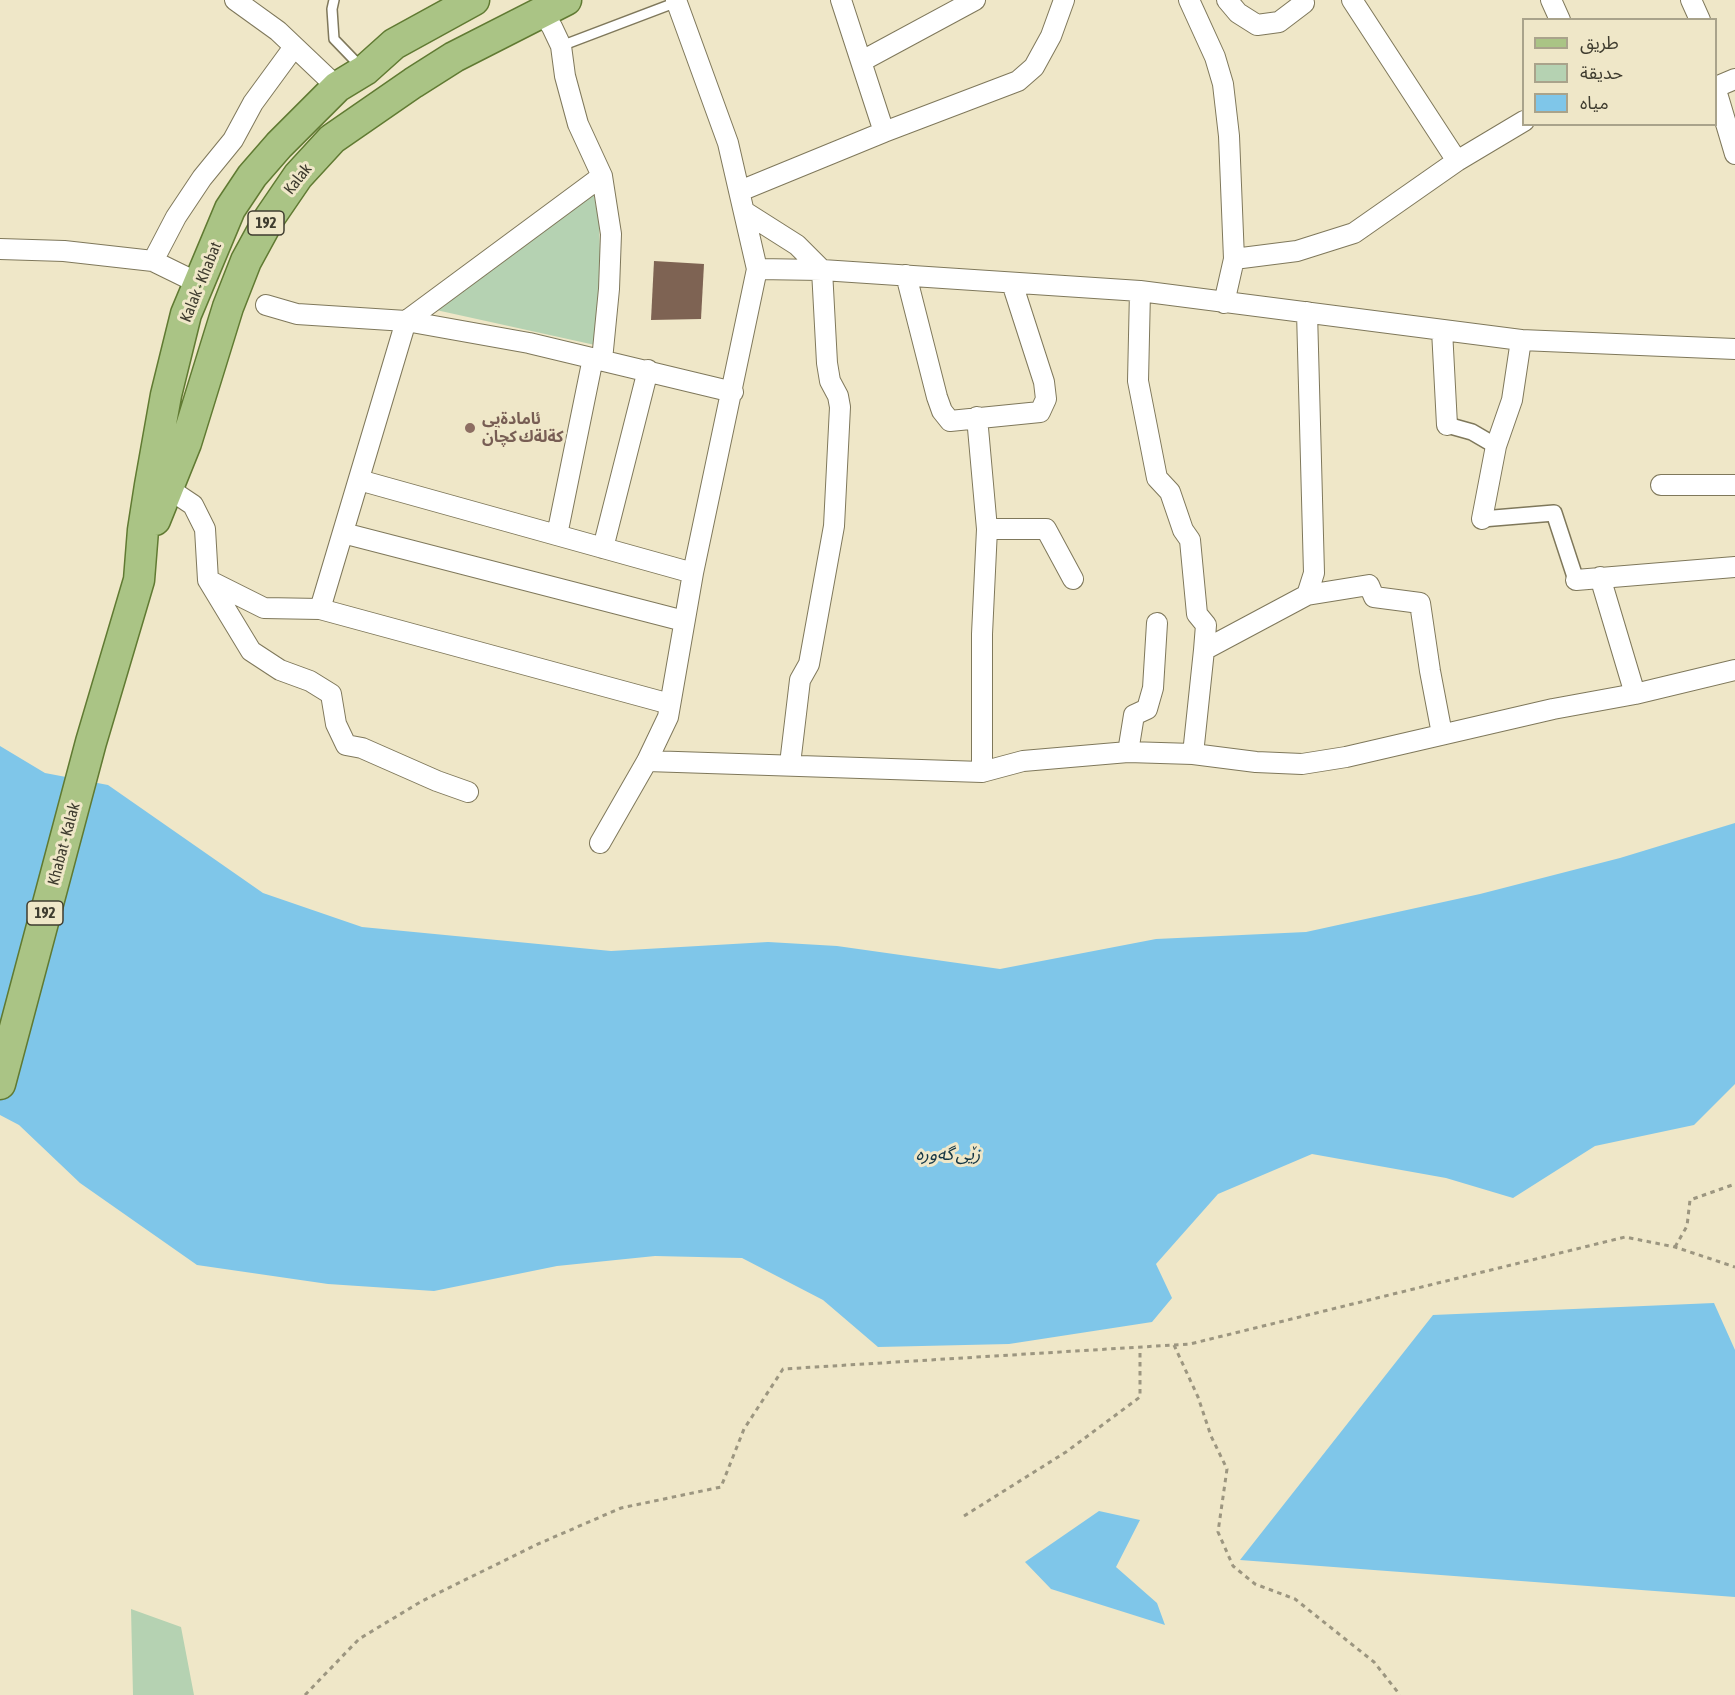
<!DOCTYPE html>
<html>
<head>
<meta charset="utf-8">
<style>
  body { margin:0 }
  #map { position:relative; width:1735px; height:1695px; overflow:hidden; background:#efe7c8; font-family:"Asap Condensed","Noto Sans Arabic",sans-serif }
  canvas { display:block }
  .legend { position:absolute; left:1522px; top:18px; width:195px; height:108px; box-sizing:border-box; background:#efe7c8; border:2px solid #a9a38b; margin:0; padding:8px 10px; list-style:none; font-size:18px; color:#3f3c2f }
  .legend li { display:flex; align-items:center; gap:12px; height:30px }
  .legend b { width:30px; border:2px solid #a9a38b }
</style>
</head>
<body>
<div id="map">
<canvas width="1735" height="1695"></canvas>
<ul class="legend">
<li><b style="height:8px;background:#aac485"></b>طريق</li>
<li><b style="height:16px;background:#b5d2b2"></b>حديقة</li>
<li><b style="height:16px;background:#7fc6e9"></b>مياه</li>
</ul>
</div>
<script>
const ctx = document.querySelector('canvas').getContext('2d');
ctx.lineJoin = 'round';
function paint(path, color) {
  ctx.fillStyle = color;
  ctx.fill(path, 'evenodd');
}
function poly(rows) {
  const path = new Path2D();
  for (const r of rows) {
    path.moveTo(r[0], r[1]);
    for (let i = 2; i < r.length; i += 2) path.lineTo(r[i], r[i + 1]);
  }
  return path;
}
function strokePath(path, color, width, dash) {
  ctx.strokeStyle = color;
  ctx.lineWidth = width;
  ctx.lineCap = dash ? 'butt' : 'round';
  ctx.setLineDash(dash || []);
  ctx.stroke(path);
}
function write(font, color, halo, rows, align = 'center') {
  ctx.font = font + ' "Asap Condensed","Noto Sans Arabic",sans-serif';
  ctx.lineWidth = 6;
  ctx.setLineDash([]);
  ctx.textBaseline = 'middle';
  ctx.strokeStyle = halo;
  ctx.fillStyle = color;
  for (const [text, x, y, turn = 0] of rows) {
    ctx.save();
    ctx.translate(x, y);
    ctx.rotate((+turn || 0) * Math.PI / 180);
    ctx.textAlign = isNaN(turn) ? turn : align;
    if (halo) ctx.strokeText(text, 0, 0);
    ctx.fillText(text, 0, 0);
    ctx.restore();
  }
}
paint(poly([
  [592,184,599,223,600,252,601,282,595,345,427,308],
  [131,1609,181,1627,194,1695,133,1695]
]), '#b5d2b2');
paint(poly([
  [0,746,45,773,108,785,263,893,362,927,611,951,768,942,837,946,1000,969,1156,939,1306,932,1480,894,1620,858,1735,823,1735,1084,1694,1125,1595,1146,1513,1198,1446,1178,1312,1154,1218,1194,1156,1264,1172,1298,1152,1322,1009,1344,878,1347,823,1300,742,1258,655,1256,557,1266,434,1291,328,1284,197,1265,80,1183,19,1125,0,1115],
  [1714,1303,1735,1350,1735,1597,1240,1560,1433,1315],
  [1099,1511,1140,1520,1116,1567,1157,1603,1165,1625,1051,1589,1025,1562]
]), '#7fc6e9');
paint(poly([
  [654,261,704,264,701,319,651,320]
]), '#7e6353');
const service = poly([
  [334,0,332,9,334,39,361,67],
  [561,46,677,2]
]);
const pedestrian = poly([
  [1447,425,1472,432,1496,446],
  [1482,519,1554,513,1576,580]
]);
const minor = poly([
  [235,0,278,31,337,87],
  [676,0,728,143,757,269,822,270,1140,291,1521,340,1735,349],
  [841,0,884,132],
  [1189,0,1215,57,1223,84,1229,136,1234,259,1224,303],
  [1227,0,1238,13,1257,25,1279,22,1304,3],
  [1352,0,1457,161],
  [1551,0,1560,20],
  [1691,0,1700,20],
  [545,3,542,12,552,27,561,46,565,76,578,124,602,176,611,234,609,289,602,360],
  [862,61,975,0],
  [1716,87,1735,79],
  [1716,90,1735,154],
  [740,191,884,132,1018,81,1034,67,1051,36,1064,0],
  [745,212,797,245,822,270,827,363,830,381,838,396,840,407,834,526,809,664,800,680,790,764],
  [0,249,64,251,153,261,200,284],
  [1234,259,1297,251,1354,233,1457,161,1524,121],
  [153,261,176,217,202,178,233,140,253,103,294,47],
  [906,275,937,397,942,411,950,421,1040,412,1046,399,1044,382,1012,283],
  [1140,291,1138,381,1157,478,1170,492,1183,530,1190,540,1197,614,1206,625,1204,650],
  [266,305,297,314,406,321,529,343,733,392],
  [1442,330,1447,425],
  [977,417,987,529,982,634,982,772],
  [359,480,693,573],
  [1661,485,1735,485],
  [169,489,193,505,205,529,208,580,264,608,320,609,670,704],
  [1482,519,1496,446,1512,400,1521,340],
  [987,529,1046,529,1073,579],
  [343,533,684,621],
  [557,535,593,358],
  [603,548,648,370],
  [1600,577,1635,694],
  [208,580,251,651,280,670,310,681,331,694,336,724,346,745,362,748,437,781,468,792],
  [1576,580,1735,567],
  [1307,595,1369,585,1374,597,1420,603,1430,671,1442,734],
  [320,609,406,321,602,176],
  [1128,752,1134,715,1147,709,1153,688,1157,623],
  [1193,754,1204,650,1307,595,1314,573,1307,312],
  [647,761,982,772,1023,761,1128,752,1193,754,1256,762,1302,764,1346,757,1553,709,1635,694,1735,670],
  [600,843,647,761,668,717,693,573,757,269]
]);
const primary = poly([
  [155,520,186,443,228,307,246,261,270,217,298,176,332,139,413,83,454,57,566,0],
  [0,1084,91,742,139,580,143,530,150,485,166,395,186,314,230,209,252,176,279,145,337,87,365,70,394,44,474,0]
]);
strokePath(service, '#7f785b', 12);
strokePath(pedestrian, '#7f785b', 18);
strokePath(minor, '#7f785b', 22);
strokePath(primary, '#607a32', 33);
strokePath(poly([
  [1675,1247,1687,1226,1690,1200,1735,1184],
  [1174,1345,1198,1397,1211,1436,1227,1469,1218,1532,1233,1566,1255,1584,1295,1599,1374,1662,1400,1695],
  [964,1516,1066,1452,1140,1397,1140,1347],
  [305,1695,359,1639,422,1601,538,1544,621,1508,721,1487,744,1429,783,1369,1190,1344,1625,1237,1675,1247,1735,1267]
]), '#9c9680', 3, [4.5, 4.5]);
strokePath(service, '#fff', 9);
strokePath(pedestrian, '#fff', 15);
strokePath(minor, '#fff', 20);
strokePath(primary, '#aac485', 30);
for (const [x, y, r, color] of [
  [470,428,6,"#8d6e63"]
]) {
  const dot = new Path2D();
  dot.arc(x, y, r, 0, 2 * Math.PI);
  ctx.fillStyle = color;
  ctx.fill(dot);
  strokePath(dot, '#efe7c8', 2);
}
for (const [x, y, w] of [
  [266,223,36],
  [45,913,36]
]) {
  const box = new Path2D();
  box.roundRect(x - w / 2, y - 12, w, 24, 4.5);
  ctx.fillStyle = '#efe7c8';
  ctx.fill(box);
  strokePath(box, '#3f3c2f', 1.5);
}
write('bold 15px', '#3f3c2f', null, [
  ["192",266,223],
  ["192",45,913]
]);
write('16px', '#3f3c2f', '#efe7c8', [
  ["Kalak",298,179,-52],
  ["Kalak - Khabat",201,282,-68],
  ["Khabat - Kalak",64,844,-75]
]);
write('bold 16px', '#785e54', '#efe7c8', [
  ["ئامادةيى",482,419],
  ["كةلةك كچان",482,437]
], 'left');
write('italic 18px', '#143544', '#efe7c8', [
  ["زێی گەورە",948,1154]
]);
</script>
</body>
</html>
